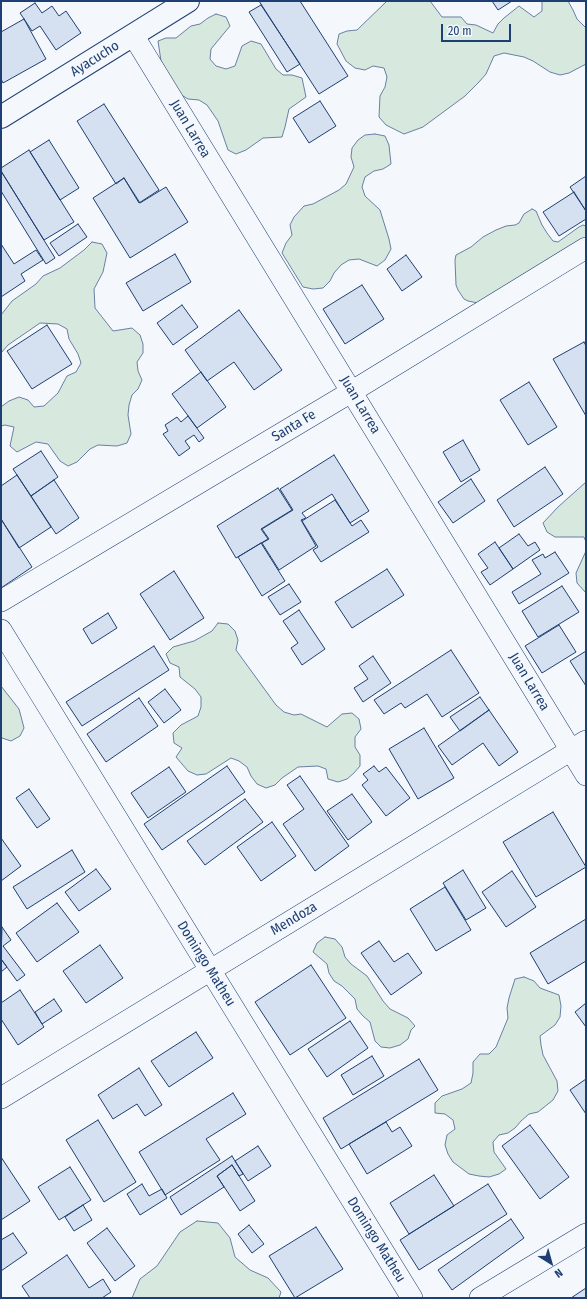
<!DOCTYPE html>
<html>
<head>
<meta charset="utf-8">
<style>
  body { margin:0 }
  #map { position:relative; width:587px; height:1299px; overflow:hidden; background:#f4f7fb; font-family:"Fira Sans Condensed",sans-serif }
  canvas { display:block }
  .frame { position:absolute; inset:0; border:2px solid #1d3f73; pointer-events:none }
  .north { position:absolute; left:531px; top:1243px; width:40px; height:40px; -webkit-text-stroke:3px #f4f7fb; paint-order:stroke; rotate:143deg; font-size:11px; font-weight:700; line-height:16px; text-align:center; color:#1d3f73 }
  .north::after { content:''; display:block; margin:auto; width:14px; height:18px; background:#1d3f73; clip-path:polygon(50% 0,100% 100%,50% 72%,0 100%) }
  .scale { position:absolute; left:441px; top:24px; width:70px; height:18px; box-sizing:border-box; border:2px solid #1d3f73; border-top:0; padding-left:5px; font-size:12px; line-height:14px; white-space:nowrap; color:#1d3f73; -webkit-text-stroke:3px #f4f7fb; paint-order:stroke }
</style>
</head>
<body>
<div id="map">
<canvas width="587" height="1299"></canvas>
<div class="frame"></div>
<div class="north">N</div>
<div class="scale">20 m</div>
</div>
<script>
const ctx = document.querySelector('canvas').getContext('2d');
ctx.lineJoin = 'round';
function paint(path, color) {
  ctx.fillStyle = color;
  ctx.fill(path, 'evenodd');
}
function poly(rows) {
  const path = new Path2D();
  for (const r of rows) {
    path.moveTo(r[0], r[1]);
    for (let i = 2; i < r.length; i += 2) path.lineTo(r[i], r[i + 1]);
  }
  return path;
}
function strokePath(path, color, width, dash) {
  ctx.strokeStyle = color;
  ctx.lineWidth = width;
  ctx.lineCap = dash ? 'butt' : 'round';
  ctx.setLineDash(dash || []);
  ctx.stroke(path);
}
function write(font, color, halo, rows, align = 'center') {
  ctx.font = font + ' "Fira Sans Condensed",sans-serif';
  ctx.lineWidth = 3;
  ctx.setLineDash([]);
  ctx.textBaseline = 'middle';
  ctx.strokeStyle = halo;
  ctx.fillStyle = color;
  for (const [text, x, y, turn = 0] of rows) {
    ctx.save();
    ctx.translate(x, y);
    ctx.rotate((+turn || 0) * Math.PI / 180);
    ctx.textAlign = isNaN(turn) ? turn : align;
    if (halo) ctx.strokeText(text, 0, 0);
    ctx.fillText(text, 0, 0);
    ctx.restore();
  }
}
const green = poly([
  [387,1,430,1,442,17,461,17,467,24,476,25,493,33,498,24,504,18,519,6,534,17,542,11,542,1,568,1,573,10,577,19,586,28,586,64,569,73,560,75,550,72,533,61,524,57,504,53,494,56,486,74,479,82,465,96,423,127,404,134,386,125,379,117,380,96,385,87,387,77,384,68,373,66,365,70,355,68,346,61,337,44,339,34,347,31,357,30,387,1],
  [216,14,226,17,230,26,211,49,210,59,216,66,226,69,235,66,242,46,251,41,261,44,276,69,283,75,292,75,302,78,306,97,289,109,285,127,282,137,263,138,246,150,236,154,228,150,218,121,207,105,199,100,188,99,180,94,161,61,158,41,166,38,176,38,191,26,200,24,208,18,216,14],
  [375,134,385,136,389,145,391,164,383,169,374,171,365,177,362,187,365,196,380,210,389,239,391,249,385,260,377,266,359,259,349,260,341,265,334,273,330,281,323,288,313,289,303,287,282,253,286,243,292,235,290,225,294,217,304,206,313,204,339,190,346,184,354,167,351,157,352,148,358,140,365,135,375,134],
  [532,209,536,211,542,225,547,233,553,241,558,242,579,227,583,225,586,226,586,241,478,303,468,301,464,299,458,290,456,285,455,260,456,255,471,247,483,237,496,230,506,226,515,225,519,223,524,214,532,209],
  [92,242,102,244,107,253,103,272,94,289,95,308,113,331,132,328,140,335,143,344,143,353,137,362,138,371,142,380,138,389,132,395,129,405,128,415,131,434,127,443,117,446,98,445,90,449,77,462,68,466,60,461,48,444,36,442,17,452,10,446,14,427,5,425,1,426,1,407,9,401,19,397,28,400,34,407,44,406,58,393,67,376,76,372,81,363,78,354,69,339,67,329,58,324,40,323,8,345,1,353,1,315,12,301,36,284,43,276,60,268,84,250,92,242],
  [586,482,586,542,584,537,555,537,547,532,543,523,558,507,586,482],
  [586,551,586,593,577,583,576,573,586,551],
  [218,623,228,624,235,631,238,640,236,650,276,705,284,712,294,715,301,714,327,727,342,714,352,713,359,719,361,729,355,737,355,747,360,755,360,766,354,773,347,779,338,782,328,779,326,769,318,766,298,767,282,778,275,785,266,788,257,784,251,776,247,767,239,761,231,758,206,774,197,775,188,771,176,757,182,748,174,743,173,733,181,725,198,716,201,707,201,697,195,689,180,677,179,667,170,663,166,654,173,647,194,641,212,631,218,623],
  [1,686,19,709,24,728,20,736,11,741,2,738,1,736,1,686],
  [325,937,335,939,342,947,345,957,351,964,367,976,383,1001,390,1009,408,1018,415,1026,411,1030,408,1039,400,1045,390,1048,381,1047,375,1041,370,1022,363,1016,357,1009,355,999,342,986,334,981,329,973,327,964,313,952,317,943,325,937],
  [524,977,534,981,540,988,559,995,561,1006,560,1017,555,1025,540,1036,541,1045,543,1055,557,1081,558,1091,553,1100,538,1112,529,1114,521,1121,515,1128,508,1133,499,1135,493,1142,494,1152,506,1169,499,1174,489,1177,479,1176,469,1174,453,1162,448,1154,445,1145,447,1135,455,1129,453,1120,445,1114,435,1113,435,1103,442,1096,462,1089,471,1083,473,1073,473,1062,480,1054,489,1054,496,1047,508,1018,507,1008,509,998,515,979,524,977],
  [197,1221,218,1223,230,1238,235,1257,250,1270,268,1278,281,1292,279,1298,132,1298,140,1279,157,1266,180,1232,197,1221]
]);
paint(green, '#d7e8df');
strokePath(green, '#687fa3', 1);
const building = poly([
  [259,1,300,1,348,76,319,94,259,1],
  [492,1,512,1,498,10,492,1],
  [35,3,42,13,52,6,59,16,66,11,81,33,56,50,40,26,32,31,20,13,35,3],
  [261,5,300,64,287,72,249,12,261,5],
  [24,19,46,59,3,83,1,79,1,32,24,19],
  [320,101,336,126,309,143,293,118,320,101],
  [104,104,159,190,139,203,124,178,116,184,77,121,104,104],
  [49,140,79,188,60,200,30,152,49,140],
  [29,150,74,222,44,240,1,171,1,168,29,150],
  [1,171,55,258,46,264,1,191,1,171],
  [586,176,586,211,570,187,586,176],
  [124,178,140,203,166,187,188,222,130,258,93,198,124,178],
  [574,192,586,211,586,219,559,236,543,212,574,192],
  [78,224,87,237,59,256,50,243,78,224],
  [1,244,14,264,36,250,43,260,21,274,25,281,1,297,1,244],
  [175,254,191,282,143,311,126,283,175,254],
  [406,255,422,277,402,291,387,269,406,255],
  [362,285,384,319,345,344,323,309,362,285],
  [182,305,198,327,173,345,157,323,182,305],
  [239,310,282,370,254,390,234,362,207,381,185,350,239,310],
  [47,325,72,364,32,389,7,351,47,325],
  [584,342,586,346,586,416,553,359,584,342],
  [201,372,226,407,197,428,172,394,201,372],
  [529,382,557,427,528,445,500,400,529,382],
  [188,416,204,438,199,442,194,435,185,441,190,448,179,456,163,434,168,431,165,425,177,417,181,422,188,416],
  [463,440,480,470,461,482,443,452,463,440],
  [41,451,58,477,31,496,13,469,41,451],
  [334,455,369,511,350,523,332,494,302,513,306,518,301,520,316,546,279,570,262,543,269,539,262,529,293,510,280,489,334,455],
  [545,467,563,494,514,527,497,500,545,467],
  [17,475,51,527,19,548,1,519,1,486,17,475],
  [471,479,485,501,453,523,438,502,471,479],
  [54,480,79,518,56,534,31,496,54,480],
  [278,488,292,510,261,529,268,539,236,558,217,526,278,488],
  [335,500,352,526,361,520,369,532,321,562,313,550,318,547,302,521,335,500],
  [1,519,32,567,1,588,1,519],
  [519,534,528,546,535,542,540,550,513,569,499,548,519,534],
  [495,542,513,569,490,585,481,572,488,568,478,554,495,542],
  [261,543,285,581,262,596,238,557,261,543],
  [555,552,569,573,519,604,512,592,541,574,532,560,543,554,545,558,555,552],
  [387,569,404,595,352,628,335,602,387,569],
  [174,571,204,618,170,640,140,594,174,571],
  [289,584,301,602,280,615,268,597,289,584],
  [562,586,579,612,538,637,522,611,562,586],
  [299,610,325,649,302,665,291,648,298,643,283,621,299,610],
  [108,613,117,628,92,644,83,629,108,613],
  [559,625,576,652,542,673,525,646,559,625],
  [154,646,169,670,82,726,66,702,154,646],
  [451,650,479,693,442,717,427,694,405,708,401,703,384,714,374,700,451,650],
  [586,651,586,686,570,661,586,651],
  [373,656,391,683,363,702,354,688,368,679,359,666,373,656],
  [165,689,181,710,164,723,148,702,165,689],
  [480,697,489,710,460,731,450,717,480,697],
  [139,698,158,726,106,762,87,734,139,698],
  [489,710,518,752,499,766,483,743,452,765,438,746,489,710],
  [424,728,454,778,418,799,389,749,424,728],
  [227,766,245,792,162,850,144,824,227,766],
  [374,766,379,772,386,767,410,798,386,816,362,785,368,780,363,774,374,766],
  [169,767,186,792,148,818,131,793,169,767],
  [300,776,349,846,315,871,283,824,304,809,287,785,300,776],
  [29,789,50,819,37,828,16,798,29,789],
  [352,794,372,822,348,840,327,811,352,794],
  [245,799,263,822,205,865,187,841,245,799],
  [553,812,586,867,536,897,503,842,553,812],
  [272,822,296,856,261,881,237,847,272,822],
  [1,838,21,866,1,881,1,838],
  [72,850,85,872,27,909,13,887,72,850],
  [96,869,111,889,79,911,65,892,96,869],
  [463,870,486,908,466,920,443,883,463,870],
  [512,871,536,907,506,927,482,892,512,871],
  [445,887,471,930,436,951,410,909,445,887],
  [57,903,79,932,37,962,16,933,57,903],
  [586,919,586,961,548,984,530,953,586,919],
  [2,927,11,940,3,946,25,975,17,981,1,959,2,927],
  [379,941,394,962,408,953,422,973,391,995,361,953,379,941],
  [100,945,123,978,86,1003,63,971,100,945],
  [1,959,7,967,1,972,1,959],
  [311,965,346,1018,290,1055,255,1002,311,965],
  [20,990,44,1027,18,1045,1,1019,1,1003,20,990],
  [54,999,62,1011,42,1024,35,1012,54,999],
  [586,1003,586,1027,575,1012,586,1003],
  [350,1021,368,1048,327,1077,308,1049,350,1021],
  [196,1032,213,1058,169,1087,151,1061,196,1032],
  [372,1056,384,1076,353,1095,341,1075,372,1056],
  [419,1059,438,1090,341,1149,323,1118,419,1059],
  [139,1068,162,1105,145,1116,137,1104,113,1119,98,1095,139,1068],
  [586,1079,586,1114,570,1090,586,1079],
  [233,1093,246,1114,206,1139,220,1160,165,1195,139,1152,233,1093],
  [98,1120,136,1182,104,1202,66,1140,98,1120],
  [386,1122,392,1132,400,1127,412,1146,367,1174,349,1144,386,1122],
  [530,1125,569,1177,540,1199,502,1146,530,1125],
  [258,1146,271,1166,248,1181,235,1161,258,1146],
  [232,1156,243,1174,239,1176,232,1165,217,1176,224,1187,181,1215,170,1197,232,1156],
  [1,1157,30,1201,1,1220,1,1157],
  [232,1165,255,1201,240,1211,217,1176,232,1165],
  [70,1167,91,1200,59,1220,38,1187,70,1167],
  [434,1175,454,1206,409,1234,390,1203,434,1175],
  [142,1184,149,1196,162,1189,167,1198,140,1215,127,1194,142,1184],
  [488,1184,507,1214,419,1270,400,1240,488,1184],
  [83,1205,92,1220,74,1231,65,1217,83,1205],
  [511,1219,524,1238,452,1290,438,1270,511,1219],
  [249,1225,264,1244,252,1253,238,1234,249,1225],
  [316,1227,343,1269,295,1298,269,1256,316,1227],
  [107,1228,135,1266,115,1281,87,1243,107,1228],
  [13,1233,27,1253,1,1271,1,1240,13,1233],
  [67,1255,89,1288,103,1279,111,1292,102,1298,30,1298,22,1286,67,1255],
  [586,1288,586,1298,571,1298,586,1288]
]);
paint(building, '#d5e0f0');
strokePath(building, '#1d3f73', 1);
const street = poly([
  [133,35,586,775],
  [1,601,351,392,586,248],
  [1,630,412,1298],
  [1,1098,586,741],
  [480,1298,586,1234]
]);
const secondary = poly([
  [1,117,188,1]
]);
strokePath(street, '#1d3f73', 22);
strokePath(secondary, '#1d3f73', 24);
strokePath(street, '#f4f7fb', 21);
strokePath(secondary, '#f4f7fb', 22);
write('14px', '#1d3f73', '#f4f7fb', [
  ["Ayacucho",95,59,-32],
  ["Juan Larrea",190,129,59],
  ["Juan Larrea",360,405,59],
  ["Santa Fe",294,426,-31],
  ["Juan Larrea",529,682,59],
  ["Mendoza",294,919,-31],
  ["Domingo Matheu",206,964,58],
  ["Domingo Matheu",376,1240,58]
]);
</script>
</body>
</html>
